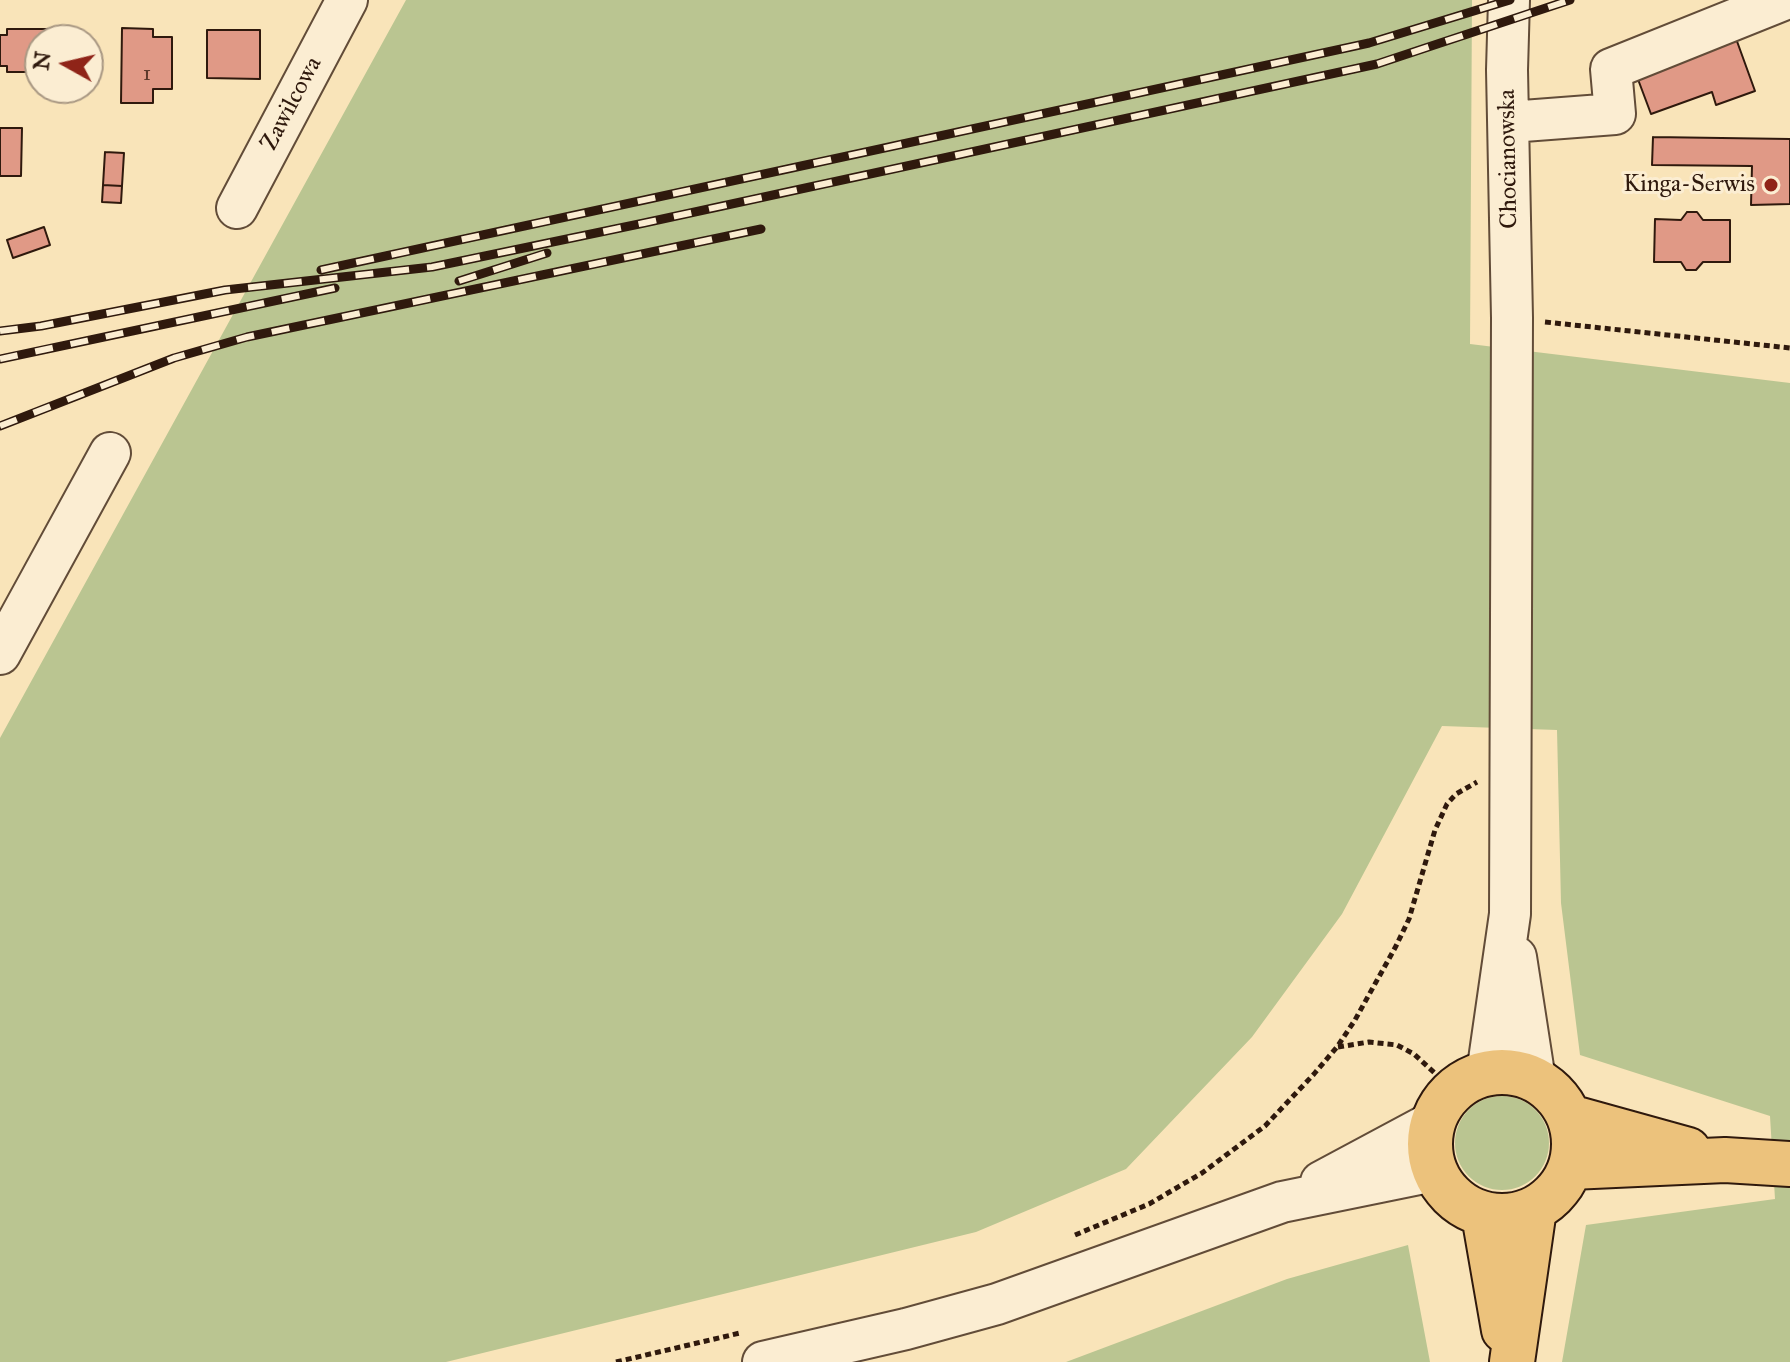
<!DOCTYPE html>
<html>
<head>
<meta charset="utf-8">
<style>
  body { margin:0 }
  #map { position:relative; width:1790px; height:1362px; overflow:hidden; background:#f9e4b9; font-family:"IM FELL Great Primer",serif }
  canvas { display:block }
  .north { position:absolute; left:24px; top:24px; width:80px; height:80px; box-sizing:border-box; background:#fbedd2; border:2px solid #a99883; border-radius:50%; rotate:278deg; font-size:22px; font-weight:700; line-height:32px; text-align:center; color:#2f190d }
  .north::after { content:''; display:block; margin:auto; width:28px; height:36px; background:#8f2418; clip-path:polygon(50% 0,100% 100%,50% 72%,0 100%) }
</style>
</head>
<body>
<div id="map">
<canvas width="1790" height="1362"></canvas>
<div class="north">N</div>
</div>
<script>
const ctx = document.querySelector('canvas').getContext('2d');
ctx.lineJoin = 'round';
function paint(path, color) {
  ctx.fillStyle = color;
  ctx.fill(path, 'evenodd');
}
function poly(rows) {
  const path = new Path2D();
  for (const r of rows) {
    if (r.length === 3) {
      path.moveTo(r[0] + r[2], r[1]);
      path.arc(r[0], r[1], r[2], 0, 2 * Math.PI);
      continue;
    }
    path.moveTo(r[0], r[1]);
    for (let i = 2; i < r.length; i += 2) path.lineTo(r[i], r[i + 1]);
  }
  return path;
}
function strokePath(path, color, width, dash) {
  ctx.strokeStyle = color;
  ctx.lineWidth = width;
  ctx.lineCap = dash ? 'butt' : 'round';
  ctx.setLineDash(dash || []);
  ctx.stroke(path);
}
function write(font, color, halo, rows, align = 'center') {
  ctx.font = font + ' "IM FELL Great Primer",serif';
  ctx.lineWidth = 6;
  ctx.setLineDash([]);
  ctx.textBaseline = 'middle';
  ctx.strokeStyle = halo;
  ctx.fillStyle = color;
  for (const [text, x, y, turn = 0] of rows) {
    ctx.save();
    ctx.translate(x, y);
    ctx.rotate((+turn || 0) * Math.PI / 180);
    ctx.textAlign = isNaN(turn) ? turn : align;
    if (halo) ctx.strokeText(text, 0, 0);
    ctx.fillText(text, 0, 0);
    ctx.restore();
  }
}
paint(poly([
  [406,0,1472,0,1470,344,1790,383,1790,1362,1562,1362,1586,1225,1775,1199,1770,1116,1580,1055,1561,903,1557,730,1442,726,1342,914,1252,1037,1126,1169,976,1232,446,1362,0,1362,0,738],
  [1502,1143,47],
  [1408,1245,1430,1362,1066,1362,1287,1279]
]), '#bac591');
const building = poly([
  [122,28,153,29,153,37,172,37,172,89,153,89,153,103,121,103,122,28],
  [7,29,63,29,62,40,40,40,40,72,7,72,7,66,0,66,0,35,7,35,7,29],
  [207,30,260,30,260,79,207,78,207,30],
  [1734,33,1755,91,1716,105,1712,92,1651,114,1636,74,1734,33],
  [0,128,22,128,21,176,0,176,0,128],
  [1653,137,1790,139,1790,204,1751,205,1752,166,1652,165,1653,137],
  [105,152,124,153,122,186,103,185,105,152],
  [103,185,122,186,121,203,102,202,103,185],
  [1687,212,1697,212,1703,220,1730,220,1730,262,1703,262,1696,270,1686,270,1681,262,1654,262,1655,219,1681,220,1687,212],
  [44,227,50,245,13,258,7,240,44,227]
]);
paint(building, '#e09986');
strokePath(building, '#2f190d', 2);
const minor = poly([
  [1510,122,1615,114,1611,69,1783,0],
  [237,208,347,0],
  [0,654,110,453],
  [1516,957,1535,1080],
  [1487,1074,1510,914,1512,318,1507,70,1509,0],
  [1321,1182,1433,1122],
  [763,1362,906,1329,997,1304,1282,1202,1434,1171]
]);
const major = poly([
  [1502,1144,72],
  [1569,1117,1688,1150],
  [1571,1167,1725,1160,1790,1164],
  [1484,1215,1504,1330],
  [1512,1362,1534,1209]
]);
strokePath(minor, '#624c38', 44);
strokePath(major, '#2f190d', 48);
strokePath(poly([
  [1545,322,1790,348],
  [1338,1047,1369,1042,1397,1045,1414,1054,1452,1089],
  [1075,1235,1149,1204,1202,1173,1265,1126,1314,1074,1337,1047,1355,1020,1396,946,1409,919,1435,830,1447,804,1456,794,1477,782],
  [616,1362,740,1333]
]), '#2f190d', 5, [6, 4]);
strokePath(minor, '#fbedd2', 40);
strokePath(major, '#ecc27c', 44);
const rail = poly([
  [321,270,1369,43,1510,0],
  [459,281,547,253],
  [0,331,41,326,225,290,432,267,644,223,1377,64,1570,0],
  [0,359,335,288],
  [0,426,174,358,247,337,761,229]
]);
strokePath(rail, '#2f190d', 9);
strokePath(rail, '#fbedd2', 6, [18]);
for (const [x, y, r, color] of [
  [1771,185,8,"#8f2418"]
]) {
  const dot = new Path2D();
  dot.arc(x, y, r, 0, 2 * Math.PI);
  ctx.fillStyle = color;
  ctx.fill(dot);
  strokePath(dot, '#fbedd2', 3);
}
write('20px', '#5b392b', null, [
  ["1",147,75]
]);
write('24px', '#2f190d', '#fbedd2', [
  ["Zawilcowa",292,104,-62],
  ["Chocianowska",1509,159,-91]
]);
write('24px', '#2f190d', '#fbedd2', [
  ["Kinga-Serwis",1755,185]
], 'right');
</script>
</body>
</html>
